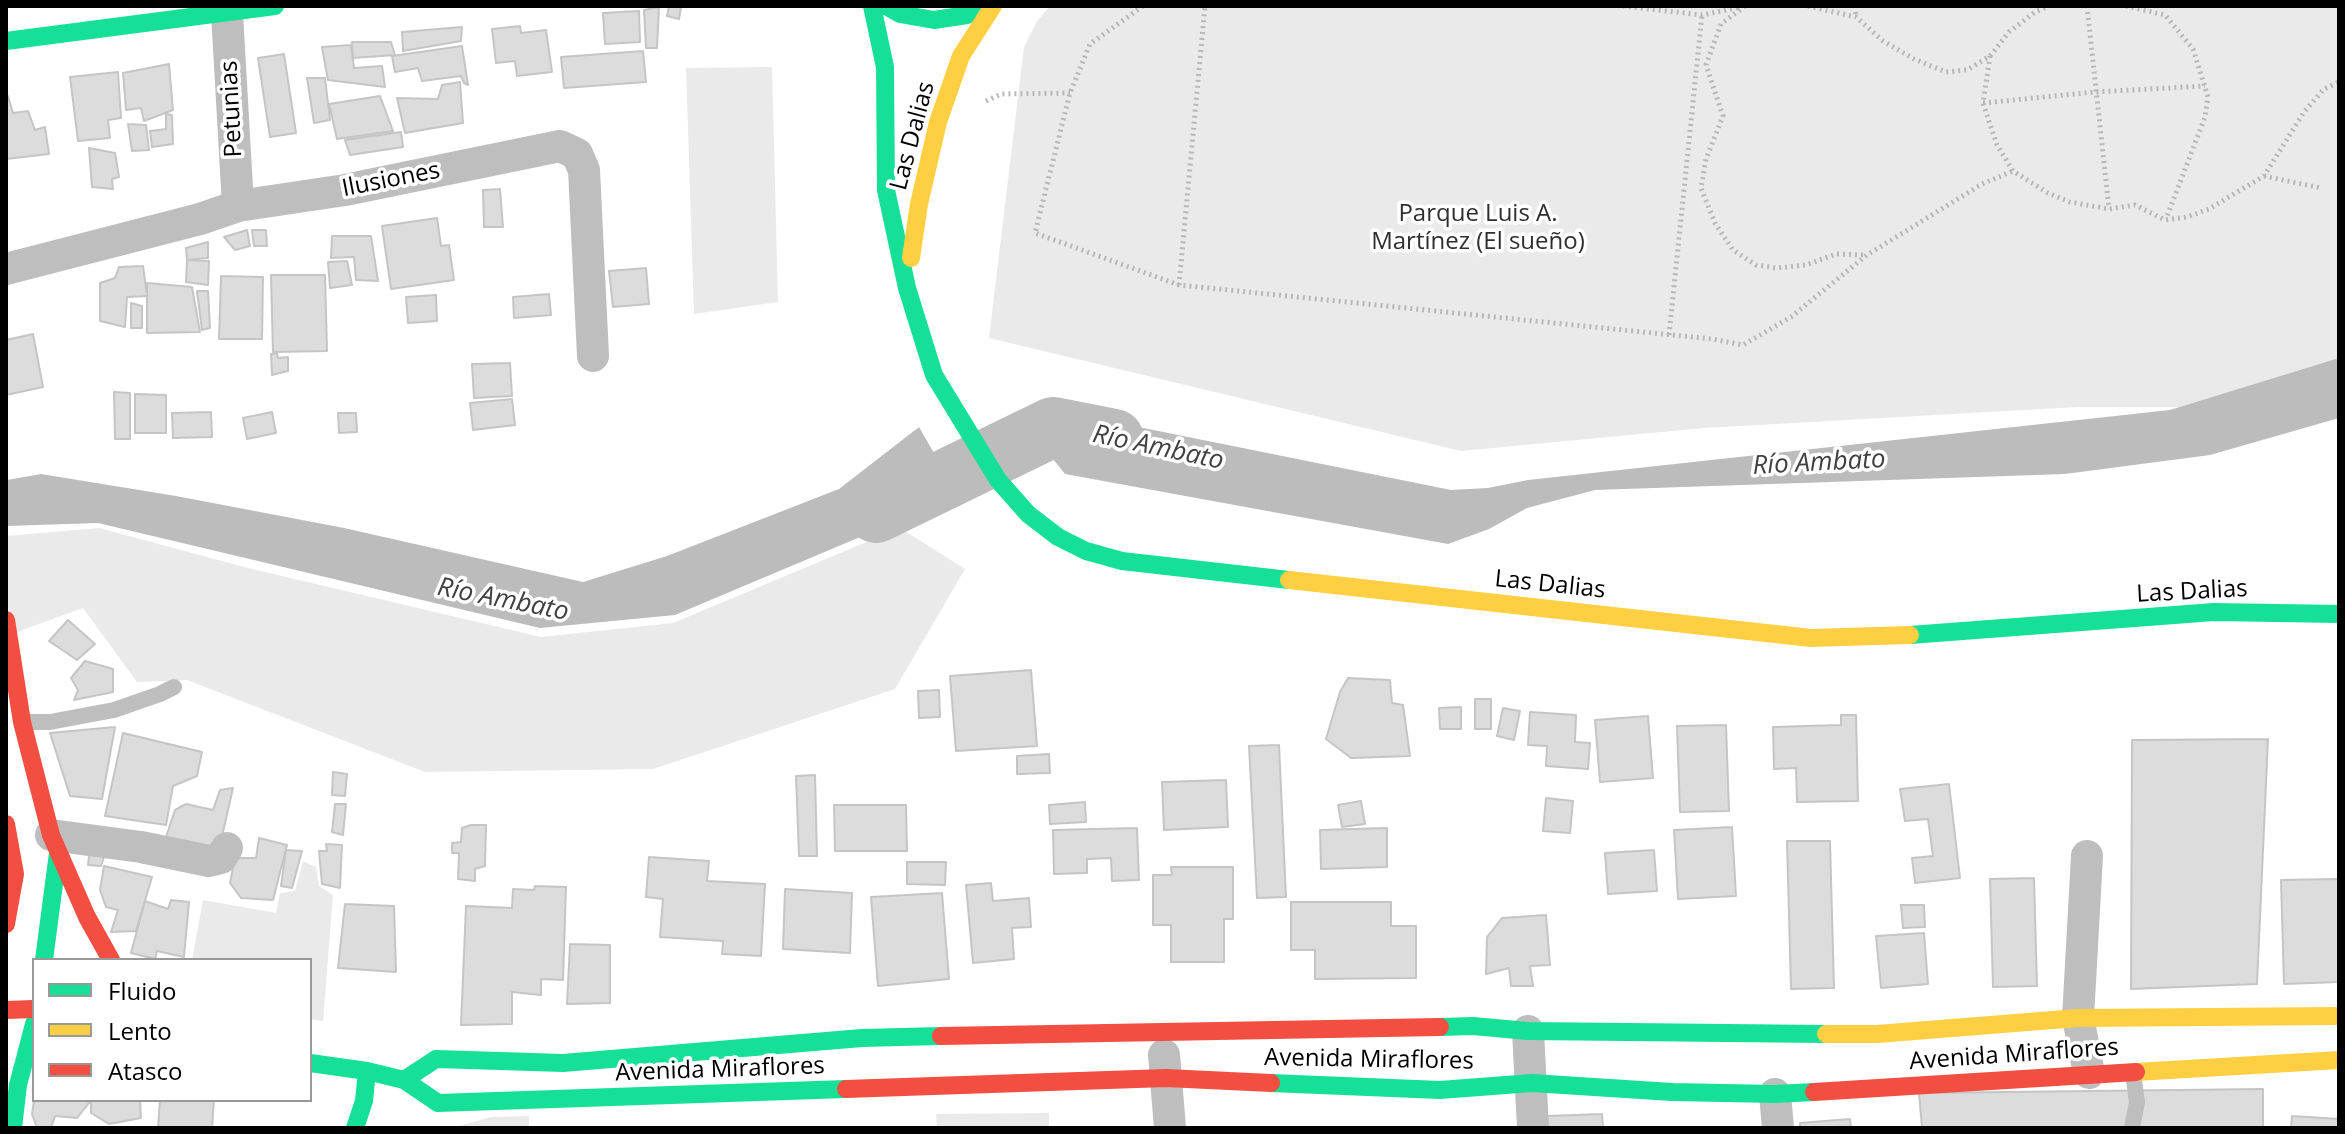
<!DOCTYPE html>
<html>
<head>
<meta charset="utf-8">
<style>
  body { margin:0 }
  #map { position:relative; width:2345px; height:1134px; overflow:hidden; background:#fff; font-family:"Open Sans",sans-serif }
  canvas { display:block }
  .frame { position:absolute; inset:0; border:8px solid #000; pointer-events:none }
  .legend { position:absolute; left:32px; top:958px; width:280px; height:144px; box-sizing:border-box; background:#fff; border:2px solid #999; margin:0; padding:10px 14px; list-style:none; font-size:24px; color:#000 }
  .legend li { display:flex; align-items:center; gap:16px; height:40px }
  .legend b { width:40px; border:2px solid #999 }
</style>
</head>
<body>
<div id="map">
<canvas width="2345" height="1134"></canvas>
<div class="frame"></div>
<ul class="legend">
<li><b style="height:10px;background:#16e098"></b>Fluido</li>
<li><b style="height:10px;background:#ffcf43"></b>Lento</li>
<li><b style="height:10px;background:#f24e42"></b>Atasco</li>
</ul>
</div>
<script>
const ctx = document.querySelector('canvas').getContext('2d');
ctx.lineJoin = 'round';
function paint(path, color) {
  ctx.fillStyle = color;
  ctx.fill(path, 'evenodd');
}
function poly(rows) {
  const path = new Path2D();
  for (const r of rows) {
    path.moveTo(r[0], r[1]);
    for (let i = 2; i < r.length; i += 2) path.lineTo(r[i], r[i + 1]);
  }
  return path;
}
function strokePath(path, color, width, dash) {
  ctx.strokeStyle = color;
  ctx.lineWidth = width;
  ctx.lineCap = dash ? 'butt' : 'round';
  ctx.setLineDash(dash || []);
  ctx.stroke(path);
}
function write(font, color, halo, rows, align = 'center') {
  ctx.font = font + ' "Open Sans",sans-serif';
  ctx.lineWidth = 7;
  ctx.setLineDash([]);
  ctx.textBaseline = 'middle';
  ctx.strokeStyle = halo;
  ctx.fillStyle = color;
  for (const [text, x, y, turn = 0] of rows) {
    ctx.save();
    ctx.translate(x, y);
    ctx.rotate((+turn || 0) * Math.PI / 180);
    ctx.textAlign = isNaN(turn) ? turn : align;
    if (halo) ctx.strokeText(text, 0, 0);
    ctx.fillText(text, 0, 0);
    ctx.restore();
  }
}
paint(poly([
  [1050,6,2339,6,2339,407,2078,407,1704,428,1461,451,989,338,1024,47,1037,21],
  [772,67,778,302,694,314,686,68],
  [99,528,248,568,541,637,673,623,900,528,965,569,895,689,653,769,425,772,187,680,137,682,83,608,14,633,6,598,6,536],
  [303,861,316,867,319,886,333,895,323,1021,310,1019,310,960,192,960,203,900,276,913,280,893,295,891],
  [1049,1113,1049,1128,937,1128,936,1114],
  [529,1116,529,1128,452,1128,491,1117]
]), '#eaeaea');
paint(poly([
  [2339,358,2339,418,2210,455,2065,474,1595,490,1527,508,1489,529,1448,544,1065,474,1023,422,1059,411,1451,490,1488,488,1528,480,2170,410],
  [919,427,953,486,891,524,675,615,540,628,98,523,6,526,7,480,41,474,176,496,344,528,583,582,667,556,839,489]
]), '#bcbcbc');
strokePath(poly([
  [876,513,1053,427,1114,439]
]), '#bcbcbc', 60);
const building = poly([
  [669,6,681,7,679,19,667,16,669,6],
  [659,7,657,48,646,48,644,10,659,7],
  [639,11,640,42,605,44,603,13,639,11],
  [520,26,521,33,546,30,552,72,517,76,515,61,496,63,492,29,520,26],
  [462,27,461,41,403,51,402,32,462,27],
  [352,42,391,42,395,55,353,58,352,42],
  [351,45,354,68,382,66,385,87,328,80,322,47,351,45],
  [462,46,468,85,464,83,461,76,422,81,418,68,395,72,392,56,462,46],
  [643,51,646,82,564,88,561,57,643,51],
  [284,54,296,133,270,137,258,58,284,54],
  [169,64,173,110,144,121,141,108,126,110,123,73,169,64],
  [118,72,121,118,108,120,110,138,78,141,70,77,118,72],
  [307,78,325,78,330,120,314,123,307,78],
  [460,82,463,123,405,133,397,98,438,99,442,85,460,82],
  [8,96,13,113,28,111,35,130,45,127,49,154,6,159,6,97,8,96],
  [380,96,393,131,337,139,329,104,380,96],
  [166,114,172,115,173,144,152,147,150,131,166,129,166,114],
  [128,124,146,125,149,150,132,151,128,124],
  [401,132,403,147,350,155,345,140,401,132],
  [89,148,115,153,119,177,112,179,113,189,92,187,89,148],
  [500,189,503,227,484,227,483,190,500,189],
  [437,218,441,246,449,245,454,280,391,289,382,226,437,218],
  [247,230,250,246,235,250,224,237,247,230],
  [252,230,266,230,267,246,254,246,252,230],
  [332,236,371,236,378,281,356,280,354,257,331,258,332,236],
  [208,242,208,258,187,260,186,248,208,242],
  [187,260,209,261,208,285,186,282,187,260],
  [347,261,352,285,330,288,328,262,347,261],
  [143,266,147,296,127,297,125,327,100,321,100,283,115,278,119,267,143,266],
  [646,268,649,304,613,307,609,271,646,268],
  [271,275,325,275,327,351,273,352,271,275],
  [221,276,263,277,262,339,219,339,221,276],
  [147,283,192,287,200,332,147,333,147,283],
  [197,291,208,291,210,328,202,330,197,291],
  [549,294,551,315,514,318,513,297,549,294],
  [436,295,437,321,408,323,406,297,436,295],
  [131,303,142,306,142,328,131,328,131,303],
  [33,334,43,387,6,395,6,340,33,334],
  [277,353,278,358,288,357,288,371,272,375,271,354,277,353],
  [510,363,512,396,474,398,472,364,510,363],
  [114,392,130,393,130,439,115,439,114,392],
  [135,394,166,395,166,433,135,433,135,394],
  [512,399,515,425,473,430,470,403,512,399],
  [211,412,212,437,173,438,172,413,211,412],
  [272,412,276,433,247,439,243,418,272,412],
  [338,413,356,413,357,432,339,433,338,413],
  [68,620,95,644,77,660,49,641,68,620],
  [85,661,113,669,113,692,74,700,78,690,71,678,85,661],
  [1031,670,1037,746,956,751,950,676,1031,670],
  [1348,678,1390,680,1392,703,1403,705,1410,756,1351,758,1326,739,1340,692,1348,678],
  [939,690,940,717,919,718,918,691,939,690],
  [1475,699,1491,699,1491,729,1475,729,1475,699],
  [1461,707,1461,729,1440,729,1439,708,1461,707],
  [1503,708,1520,711,1514,740,1497,736,1503,708],
  [1530,712,1576,715,1575,742,1590,743,1588,769,1546,766,1547,746,1528,745,1530,712],
  [1841,715,1856,715,1858,801,1797,802,1796,768,1774,769,1773,727,1841,725,1841,715],
  [1648,716,1653,778,1600,782,1595,720,1648,716],
  [1726,725,1729,811,1680,812,1677,726,1726,725],
  [115,727,102,799,70,796,50,733,115,727],
  [123,733,202,752,197,776,173,786,166,825,105,816,123,733],
  [2268,739,2257,984,2131,989,2132,740,2268,739],
  [1279,745,1286,897,1257,898,1249,746,1279,745],
  [1049,754,1050,773,1017,774,1017,756,1049,754],
  [333,772,347,774,345,796,332,795,333,772],
  [815,775,817,856,799,856,796,776,815,775],
  [1226,780,1228,827,1164,830,1162,782,1226,780],
  [1949,784,1960,878,1915,883,1912,858,1933,856,1928,819,1905,821,1900,789,1949,784],
  [233,788,218,854,164,843,175,810,186,804,213,810,220,790,233,788],
  [1546,798,1573,801,1570,833,1543,831,1546,798],
  [1361,801,1365,824,1342,827,1338,805,1361,801],
  [1085,802,1086,822,1050,824,1049,805,1085,802],
  [335,804,346,804,343,835,332,832,335,804],
  [834,805,906,805,907,851,835,851,834,805],
  [471,825,486,825,485,866,475,869,475,881,458,879,459,853,452,853,452,843,461,842,462,828,471,825],
  [1732,827,1736,896,1678,899,1674,830,1732,827],
  [1137,828,1139,880,1112,881,1111,858,1087,859,1087,873,1054,874,1053,830,1137,828],
  [1387,828,1387,867,1321,869,1320,830,1387,828],
  [259,838,287,845,273,900,241,898,230,883,235,858,256,858,259,838],
  [1787,841,1830,841,1834,988,1791,989,1787,841],
  [326,844,342,845,340,888,322,884,319,851,327,851,326,844],
  [90,847,104,857,101,866,88,865,90,847],
  [286,850,302,851,292,888,281,886,286,850],
  [1654,850,1657,891,1608,894,1605,853,1654,850],
  [649,857,709,861,707,881,765,884,761,956,722,954,723,941,660,937,663,899,646,897,649,857],
  [907,862,946,862,945,885,907,884,907,862],
  [104,866,152,877,136,931,111,932,118,910,106,907,100,890,104,866],
  [1171,867,1233,867,1233,919,1224,919,1224,962,1171,962,1171,925,1153,925,1153,875,1172,875,1171,867],
  [2034,878,2037,986,1993,987,1990,879,2034,878],
  [2339,879,2339,982,2284,984,2281,880,2339,879],
  [991,883,993,901,1029,898,1031,927,1012,928,1014,959,973,963,966,885,991,883],
  [535,886,566,887,563,980,541,979,541,995,512,992,512,1024,461,1025,466,906,512,908,513,889,534,890,535,886],
  [785,889,852,893,850,953,783,949,785,889],
  [942,893,949,979,878,986,871,897,942,893],
  [171,900,189,902,184,957,157,951,155,959,131,953,145,901,168,909,171,900],
  [1291,902,1391,902,1391,926,1416,926,1416,978,1315,979,1315,950,1291,950,1291,902],
  [345,904,394,906,396,972,338,968,345,904],
  [1901,905,1924,905,1925,927,1903,928,1901,905],
  [1546,915,1550,965,1530,966,1533,986,1511,986,1509,968,1486,974,1487,937,1502,918,1546,915],
  [1924,933,1928,984,1881,988,1876,936,1924,933],
  [570,944,610,945,610,1003,567,1004,570,944],
  [2263,1089,2263,1128,1922,1128,1919,1093,2263,1089],
  [34,1100,89,1100,89,1103,77,1118,55,1116,51,1128,37,1128,32,1114,34,1100],
  [91,1100,140,1100,141,1118,109,1124,91,1113,91,1100],
  [160,1100,214,1100,212,1128,158,1128,160,1100],
  [1602,1114,1603,1128,1548,1128,1547,1116,1602,1114],
  [2292,1116,2339,1119,2339,1128,2291,1128,2292,1116],
  [1850,1119,1851,1128,1800,1128,1800,1123,1850,1119]
]);
paint(building, '#dcdcdc');
strokePath(building, '#c5c5c5', 2);
strokePath(poly([
  [1143,6,1090,44,1070,93,1035,233,1179,285,1712,339,1743,345,1791,317,1867,255,1982,184,2013,171],
  [1623,6,1702,15,1741,7],
  [1745,6,1721,24,1706,65,1723,116,1706,159,1701,188,1715,223,1733,250,1756,265,1777,268,1806,265,1836,254,1866,255],
  [1808,6,1856,17,1883,41,1914,59,1946,72,1967,70,1990,56,2009,32,2035,12,2049,6],
  [1855,6,1856,17],
  [2087,6,2109,209],
  [2126,6,2165,15,2193,49,2208,97,2205,117,2166,219],
  [1990,56,1983,103,1997,145,2013,171,2048,193,2070,202,2109,209,2135,205,2165,220,2187,217,2209,209,2264,176,2304,112,2324,89,2339,82],
  [986,101,1001,94,1070,93],
  [1983,103,2095,92,2205,86],
  [2264,176,2321,188],
  [1179,285,1205,6],
  [1669,335,1702,15]
]), '#b8b8b8', 5, [2, 4]);
strokePath(poly([
  [25,722,50,722,114,710,160,694,174,687],
  [2132,1128,2137,1102,2133,1073]
]), '#bebebe', 16);
strokePath(poly([
  [227,13,238,206],
  [6,269,200,219,238,206,345,190,560,146,577,154,584,170,593,356],
  [51,835,141,847,209,861,221,858,227,848],
  [2087,856,2078,1018,2089,1073],
  [1528,1031,1533,1128],
  [1164,1055,1170,1128],
  [1775,1094,1778,1128]
]), '#bebebe', 32);
strokePath(poly([
  [872,6,885,67,886,190,907,288,934,375,998,480,1028,514,1058,537,1086,551,1122,561,1289,580],
  [886,6,900,14,934,20,967,15,984,6],
  [6,41,275,6],
  [1910,635,2214,612,2339,614],
  [44,960,58,853],
  [1440,1027,1473,1026,1528,1031,1826,1034],
  [310,1063,367,1071,404,1080,438,1103,846,1089],
  [404,1080,436,1059,563,1063,862,1038,941,1036],
  [1271,1083,1440,1090,1532,1083,1672,1092,1775,1094,1814,1092],
  [13,1128,18,1085,34,1024],
  [355,1128,364,1101,367,1071]
]), '#16e098', 18);
strokePath(poly([
  [911,258,919,204,938,122,961,56,993,6],
  [1289,580,1811,638,1910,635],
  [1826,1034,1877,1034,2078,1018,2339,1016],
  [2136,1072,2339,1060]
]), '#ffcf43', 18);
strokePath(poly([
  [6,620,22,722,51,835,87,917,111,960],
  [6,824,15,874,6,924],
  [6,1010,34,1009],
  [941,1036,1440,1027],
  [846,1089,1166,1078,1271,1083],
  [1814,1092,2136,1072]
]), '#f24e42', 18);
write('24px', '#000', '#fff', [
  ["Petunias",232,109,-93],
  ["Las Dalias",913,136,-75],
  ["Ilusiones",391,180,-11],
  ["Las Dalias",1550,585,6],
  ["Las Dalias",2192,592,-3],
  ["Avenida Miraflores",2014,1055,-4],
  ["Avenida Miraflores",1369,1060,1],
  ["Avenida Miraflores",720,1070,-2]
]);
write('24px', '#2f2f2f', '#fff', [
  ["Parque Luis A.",1478,214],
  ["Martínez (El sueño)",1478,242]
]);
write('italic 26px', '#404040', '#fff', [
  ["Río Ambato",1158,448,12],
  ["Río Ambato",1819,463,-3],
  ["Río Ambato",503,600,11]
]);
</script>
</body>
</html>
